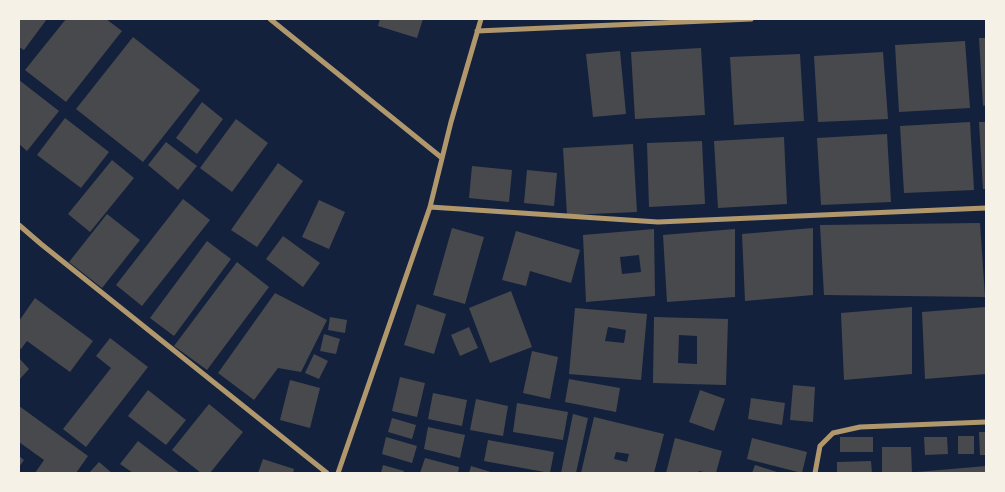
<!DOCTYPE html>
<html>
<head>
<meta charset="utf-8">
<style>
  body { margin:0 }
  #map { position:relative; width:1005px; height:492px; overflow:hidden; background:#14213d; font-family:Figtree,sans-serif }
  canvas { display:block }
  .frame { position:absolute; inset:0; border:20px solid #f6f1e7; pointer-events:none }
</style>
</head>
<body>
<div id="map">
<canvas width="1005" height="492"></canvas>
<div class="frame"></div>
</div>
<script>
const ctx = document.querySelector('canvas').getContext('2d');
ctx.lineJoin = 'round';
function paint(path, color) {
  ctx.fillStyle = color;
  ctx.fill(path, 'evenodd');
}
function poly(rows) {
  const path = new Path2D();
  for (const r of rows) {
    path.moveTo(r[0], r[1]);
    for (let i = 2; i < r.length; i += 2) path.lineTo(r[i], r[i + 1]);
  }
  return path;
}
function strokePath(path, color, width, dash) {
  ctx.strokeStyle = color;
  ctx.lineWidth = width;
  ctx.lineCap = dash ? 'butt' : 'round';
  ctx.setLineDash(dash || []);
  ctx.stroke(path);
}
paint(poly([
  [19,19,47,19,24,50,19,47],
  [66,19,106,19,122,31,66,102,25,70],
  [380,19,423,19,417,38,378,26],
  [133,37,200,90,143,162,76,109],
  [979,38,986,38,986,105,983,106],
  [965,41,970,108,899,112,895,45],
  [701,48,705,115,635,119,631,52],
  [620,51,626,114,593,117,586,54],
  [883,52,888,119,818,122,814,56],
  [800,54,804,121,734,125,730,57],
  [19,80,59,111,27,151,19,144],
  [202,102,223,119,197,154,176,138],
  [65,118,109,152,81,188,37,155],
  [236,119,268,143,232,192,200,168],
  [970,122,974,190,904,193,900,126],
  [979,122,986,122,986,189,983,189],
  [887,134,891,202,821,205,817,138],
  [784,137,787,204,718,208,714,141],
  [702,141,705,204,649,207,647,143],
  [166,142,197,166,178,190,148,165],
  [633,144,637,212,567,215,563,148],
  [112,160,134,178,90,232,68,214],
  [278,163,303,181,257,247,231,230],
  [472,166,512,170,509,202,469,198],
  [527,170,557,173,554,206,524,203],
  [183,199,210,220,142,306,116,285],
  [319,200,345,212,329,249,302,237],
  [107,214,140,240,102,288,69,262],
  [980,223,985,297,824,295,820,225],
  [452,228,484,237,465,304,433,295],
  [813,228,813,295,745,301,742,234],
  [654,229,655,296,586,302,583,235],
  [639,255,641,272,622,274,620,257],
  [735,229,735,297,667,302,663,235],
  [516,231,580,250,571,283,530,271,526,286,502,280],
  [283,236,320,263,303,287,266,259],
  [207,241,231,259,174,336,150,318],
  [237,262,269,287,207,370,174,346],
  [511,291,532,347,490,363,469,308],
  [275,293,327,320,301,372,278,368,254,400,218,373],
  [35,298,93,341,70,372,27,341,21,349,19,348,19,321],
  [417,304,446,314,434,354,404,345],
  [912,307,912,374,844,380,841,313],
  [986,307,986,374,925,379,922,312],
  [575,308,647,314,641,380,569,374],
  [608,327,626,330,624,343,605,341],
  [330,317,347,320,345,333,328,330],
  [654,317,728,319,726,385,653,383],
  [679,335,697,336,697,364,678,363],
  [469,327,478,348,460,356,451,335],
  [324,334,340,339,336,354,320,351],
  [110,338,148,367,86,447,63,429,111,368,96,356],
  [532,351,558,357,550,399,523,393],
  [314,354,328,361,319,379,305,373],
  [19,358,29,369,19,380],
  [400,377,425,383,417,417,392,411],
  [569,379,620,388,616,412,565,402],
  [290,380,320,388,310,428,280,420],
  [793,385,815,387,813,422,790,420],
  [148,390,186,420,166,445,128,416],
  [700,390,725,399,714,431,689,422],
  [433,393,467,400,462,426,428,419],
  [751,398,785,403,782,425,748,419],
  [476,399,508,406,503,436,470,430],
  [517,403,568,412,563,440,513,432],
  [209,404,243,432,210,473,201,473,172,450],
  [19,406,88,456,76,473,35,473,44,460,19,442],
  [573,414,588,418,576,473,561,473],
  [594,417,664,434,654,473,581,473],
  [616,452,629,454,627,462,614,459],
  [392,418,416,425,412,439,388,432],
  [428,427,465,435,460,458,424,449],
  [979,432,986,432,986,455,980,455],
  [958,436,974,436,974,454,958,454],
  [386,437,417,446,412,463,382,454],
  [840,437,873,437,873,452,840,452],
  [924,437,947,437,948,454,925,455],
  [675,438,722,451,716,473,708,473,699,471,698,473,666,473],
  [752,438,807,452,802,473,747,459],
  [488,440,554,452,550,473,484,461],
  [138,441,180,473,133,473,120,464],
  [882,447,911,447,912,473,882,473],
  [19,456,24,460,19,467],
  [425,458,459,467,458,473,420,473],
  [263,459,294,469,293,473,258,473],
  [871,461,872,473,837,473,837,462],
  [99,462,112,473,89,473],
  [383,465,404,471,403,473,381,473],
  [755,465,780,473,752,473],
  [471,466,494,473,469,473],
  [986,466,986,473,917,473,917,472]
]), '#48494c');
strokePath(poly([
  [270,19,442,158],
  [477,31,751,19],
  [430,207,658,222,986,208],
  [19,225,41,244,327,473],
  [338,473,430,207,451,122,481,19],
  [815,473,820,446,833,433,860,427,986,422]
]), '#b1986c', 5);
</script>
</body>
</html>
